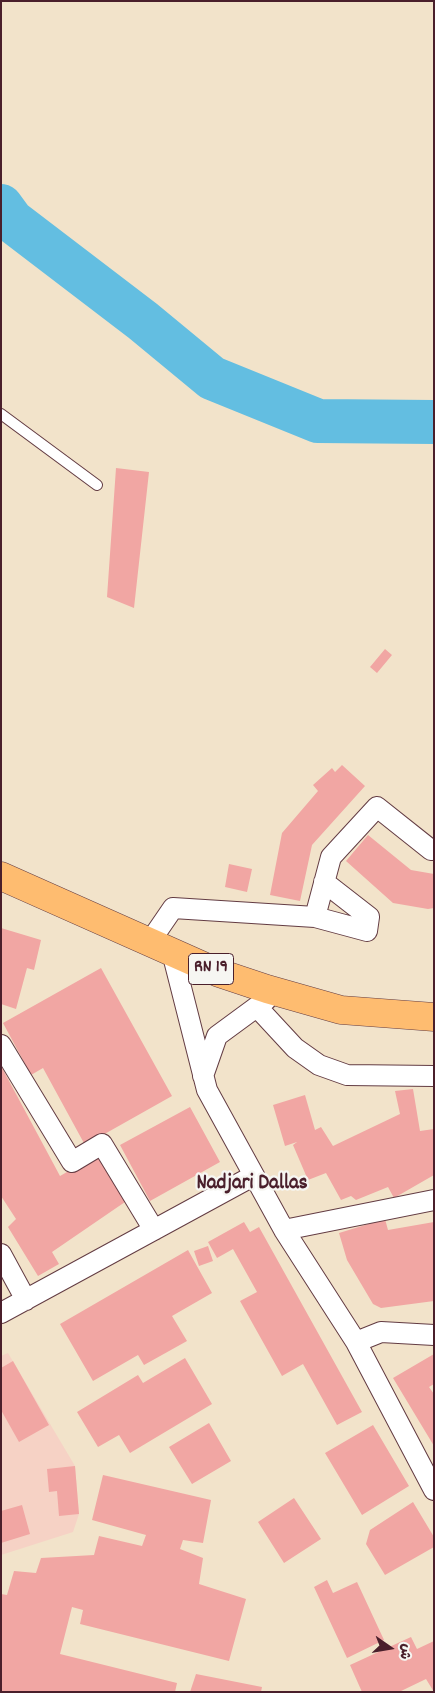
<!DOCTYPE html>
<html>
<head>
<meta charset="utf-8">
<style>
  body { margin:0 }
  #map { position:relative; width:435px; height:1693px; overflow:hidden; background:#f2e3ca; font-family:Dekko,"Playpen Sans Arabic",sans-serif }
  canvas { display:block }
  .frame { position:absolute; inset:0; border:2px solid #4a1f2b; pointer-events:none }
  .north { position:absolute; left:365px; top:1623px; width:50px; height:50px; -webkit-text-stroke:4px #f6f6f2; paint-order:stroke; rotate:103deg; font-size:14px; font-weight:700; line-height:20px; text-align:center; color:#4a1f2b }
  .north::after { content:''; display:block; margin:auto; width:18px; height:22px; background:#4a1f2b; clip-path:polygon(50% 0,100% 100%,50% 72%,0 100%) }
</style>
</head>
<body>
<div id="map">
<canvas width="435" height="1693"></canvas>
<div class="frame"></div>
<div class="north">ش</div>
</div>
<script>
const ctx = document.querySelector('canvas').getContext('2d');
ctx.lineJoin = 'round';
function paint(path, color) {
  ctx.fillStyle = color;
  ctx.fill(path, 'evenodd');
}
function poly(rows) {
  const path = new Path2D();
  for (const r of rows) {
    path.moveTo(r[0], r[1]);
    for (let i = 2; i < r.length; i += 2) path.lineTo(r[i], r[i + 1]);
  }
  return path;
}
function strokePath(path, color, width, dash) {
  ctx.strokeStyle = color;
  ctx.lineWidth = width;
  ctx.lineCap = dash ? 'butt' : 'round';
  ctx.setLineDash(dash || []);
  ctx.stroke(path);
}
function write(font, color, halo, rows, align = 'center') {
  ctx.font = font + ' Dekko,sans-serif';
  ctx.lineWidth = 4.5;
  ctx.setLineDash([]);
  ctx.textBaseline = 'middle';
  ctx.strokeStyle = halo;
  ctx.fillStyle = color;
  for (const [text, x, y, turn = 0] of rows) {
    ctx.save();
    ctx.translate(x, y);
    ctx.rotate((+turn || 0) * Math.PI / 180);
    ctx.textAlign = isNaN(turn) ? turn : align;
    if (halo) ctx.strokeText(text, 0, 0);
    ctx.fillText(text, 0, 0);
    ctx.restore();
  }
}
paint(poly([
  [8,1353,75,1466,79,1514,73,1532,1,1555,1,1356]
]), '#f6d2c5');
strokePath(poly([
  [1,206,12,221,143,321,212,378,318,421,434,422]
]), '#63bee1', 44);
paint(poly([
  [116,468,149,472,134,608,107,597],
  [385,649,392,655,377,673,370,667],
  [342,765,365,786,312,845,300,901,270,895,282,833,318,791,313,785,332,768,335,772],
  [368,835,411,870,434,874,434,908,428,909,393,903,346,861],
  [229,864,252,869,247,892,225,887],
  [1,928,41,940,34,970,27,968,16,1009,1,1004],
  [101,968,172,1096,85,1145,43,1068,31,1075,3,1023],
  [1,1066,60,1176,100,1153,125,1202,52,1252,59,1264,38,1276,8,1227,16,1219,1,1196],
  [413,1089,420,1131,434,1129,434,1175,394,1198,388,1187,356,1200,351,1196,341,1200,326,1173,308,1180,293,1145,297,1142,285,1146,273,1105,305,1095,315,1130,321,1127,333,1146,400,1114,395,1091],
  [190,1107,220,1162,150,1201,120,1145],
  [385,1219,388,1230,434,1222,434,1301,381,1308,373,1304,347,1260,339,1233],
  [244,1222,250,1232,259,1227,362,1412,337,1425,303,1364,282,1376,240,1301,257,1292,233,1249,217,1258,208,1242],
  [208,1246,213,1261,199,1266,194,1251],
  [188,1250,212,1293,172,1316,187,1341,144,1365,138,1355,93,1381,60,1324],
  [434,1354,434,1384,429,1387,434,1394,434,1446,393,1378],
  [185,1358,212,1404,130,1453,119,1435,98,1447,77,1412,138,1375,143,1383],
  [13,1361,49,1425,19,1442,1,1410,1,1368],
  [209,1423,231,1461,192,1484,169,1447],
  [373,1425,409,1486,362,1515,325,1453],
  [75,1466,79,1514,59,1516,57,1491,49,1492,47,1469],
  [103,1475,211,1500,203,1543,183,1540,180,1549,203,1558,199,1584,246,1599,229,1661,80,1624,83,1610,72,1607,60,1654,177,1683,175,1692,1,1692,1,1594,7,1595,14,1571,36,1573,41,1558,94,1555,99,1536,142,1546,146,1535,92,1520],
  [294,1498,321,1539,284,1563,258,1522],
  [413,1502,434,1537,434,1547,385,1575,366,1544,370,1530],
  [22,1505,30,1534,1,1543,1,1511],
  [327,1580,333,1593,357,1582,384,1640,347,1658,314,1587],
  [411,1637,417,1649,434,1641,434,1692,426,1679,399,1692,362,1692,350,1665],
  [196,1674,262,1687,261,1692,190,1692]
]), '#f1a6a3');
const lane = poly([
  [1,414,97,485]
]);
const street = poly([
  [315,917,367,931,369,917,324,882],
  [149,943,173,908,315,917,331,857,377,807,431,850,434,849],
  [172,952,207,1090,284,1230,356,1342,434,1490],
  [257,1007,295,1048,319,1065,347,1075,434,1076],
  [1,1045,72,1162,102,1144,154,1230],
  [203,1076,217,1036,266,1000],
  [284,1230,434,1200],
  [1,1254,26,1300],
  [1,1313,253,1176],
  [356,1342,381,1332,434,1335]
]);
const primary = poly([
  [1,876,219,973,267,989,341,1010,434,1017]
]);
strokePath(lane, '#633c43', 12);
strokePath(street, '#633c43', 22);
strokePath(primary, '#633c43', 29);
strokePath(lane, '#fff', 10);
strokePath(street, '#fff', 20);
strokePath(primary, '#febc70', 28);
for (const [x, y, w] of [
  [211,969,45]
]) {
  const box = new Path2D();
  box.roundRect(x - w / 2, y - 15.5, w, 31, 4);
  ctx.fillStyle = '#f6f6f2';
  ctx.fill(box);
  strokePath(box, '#4a1f2b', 1);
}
write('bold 18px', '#4a1f2b', null, [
  ["RN 19",211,969]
]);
write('bold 21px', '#4a1f2b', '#f6f6f2', [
  ["Nadjari Dallas",252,1185]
]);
</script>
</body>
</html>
